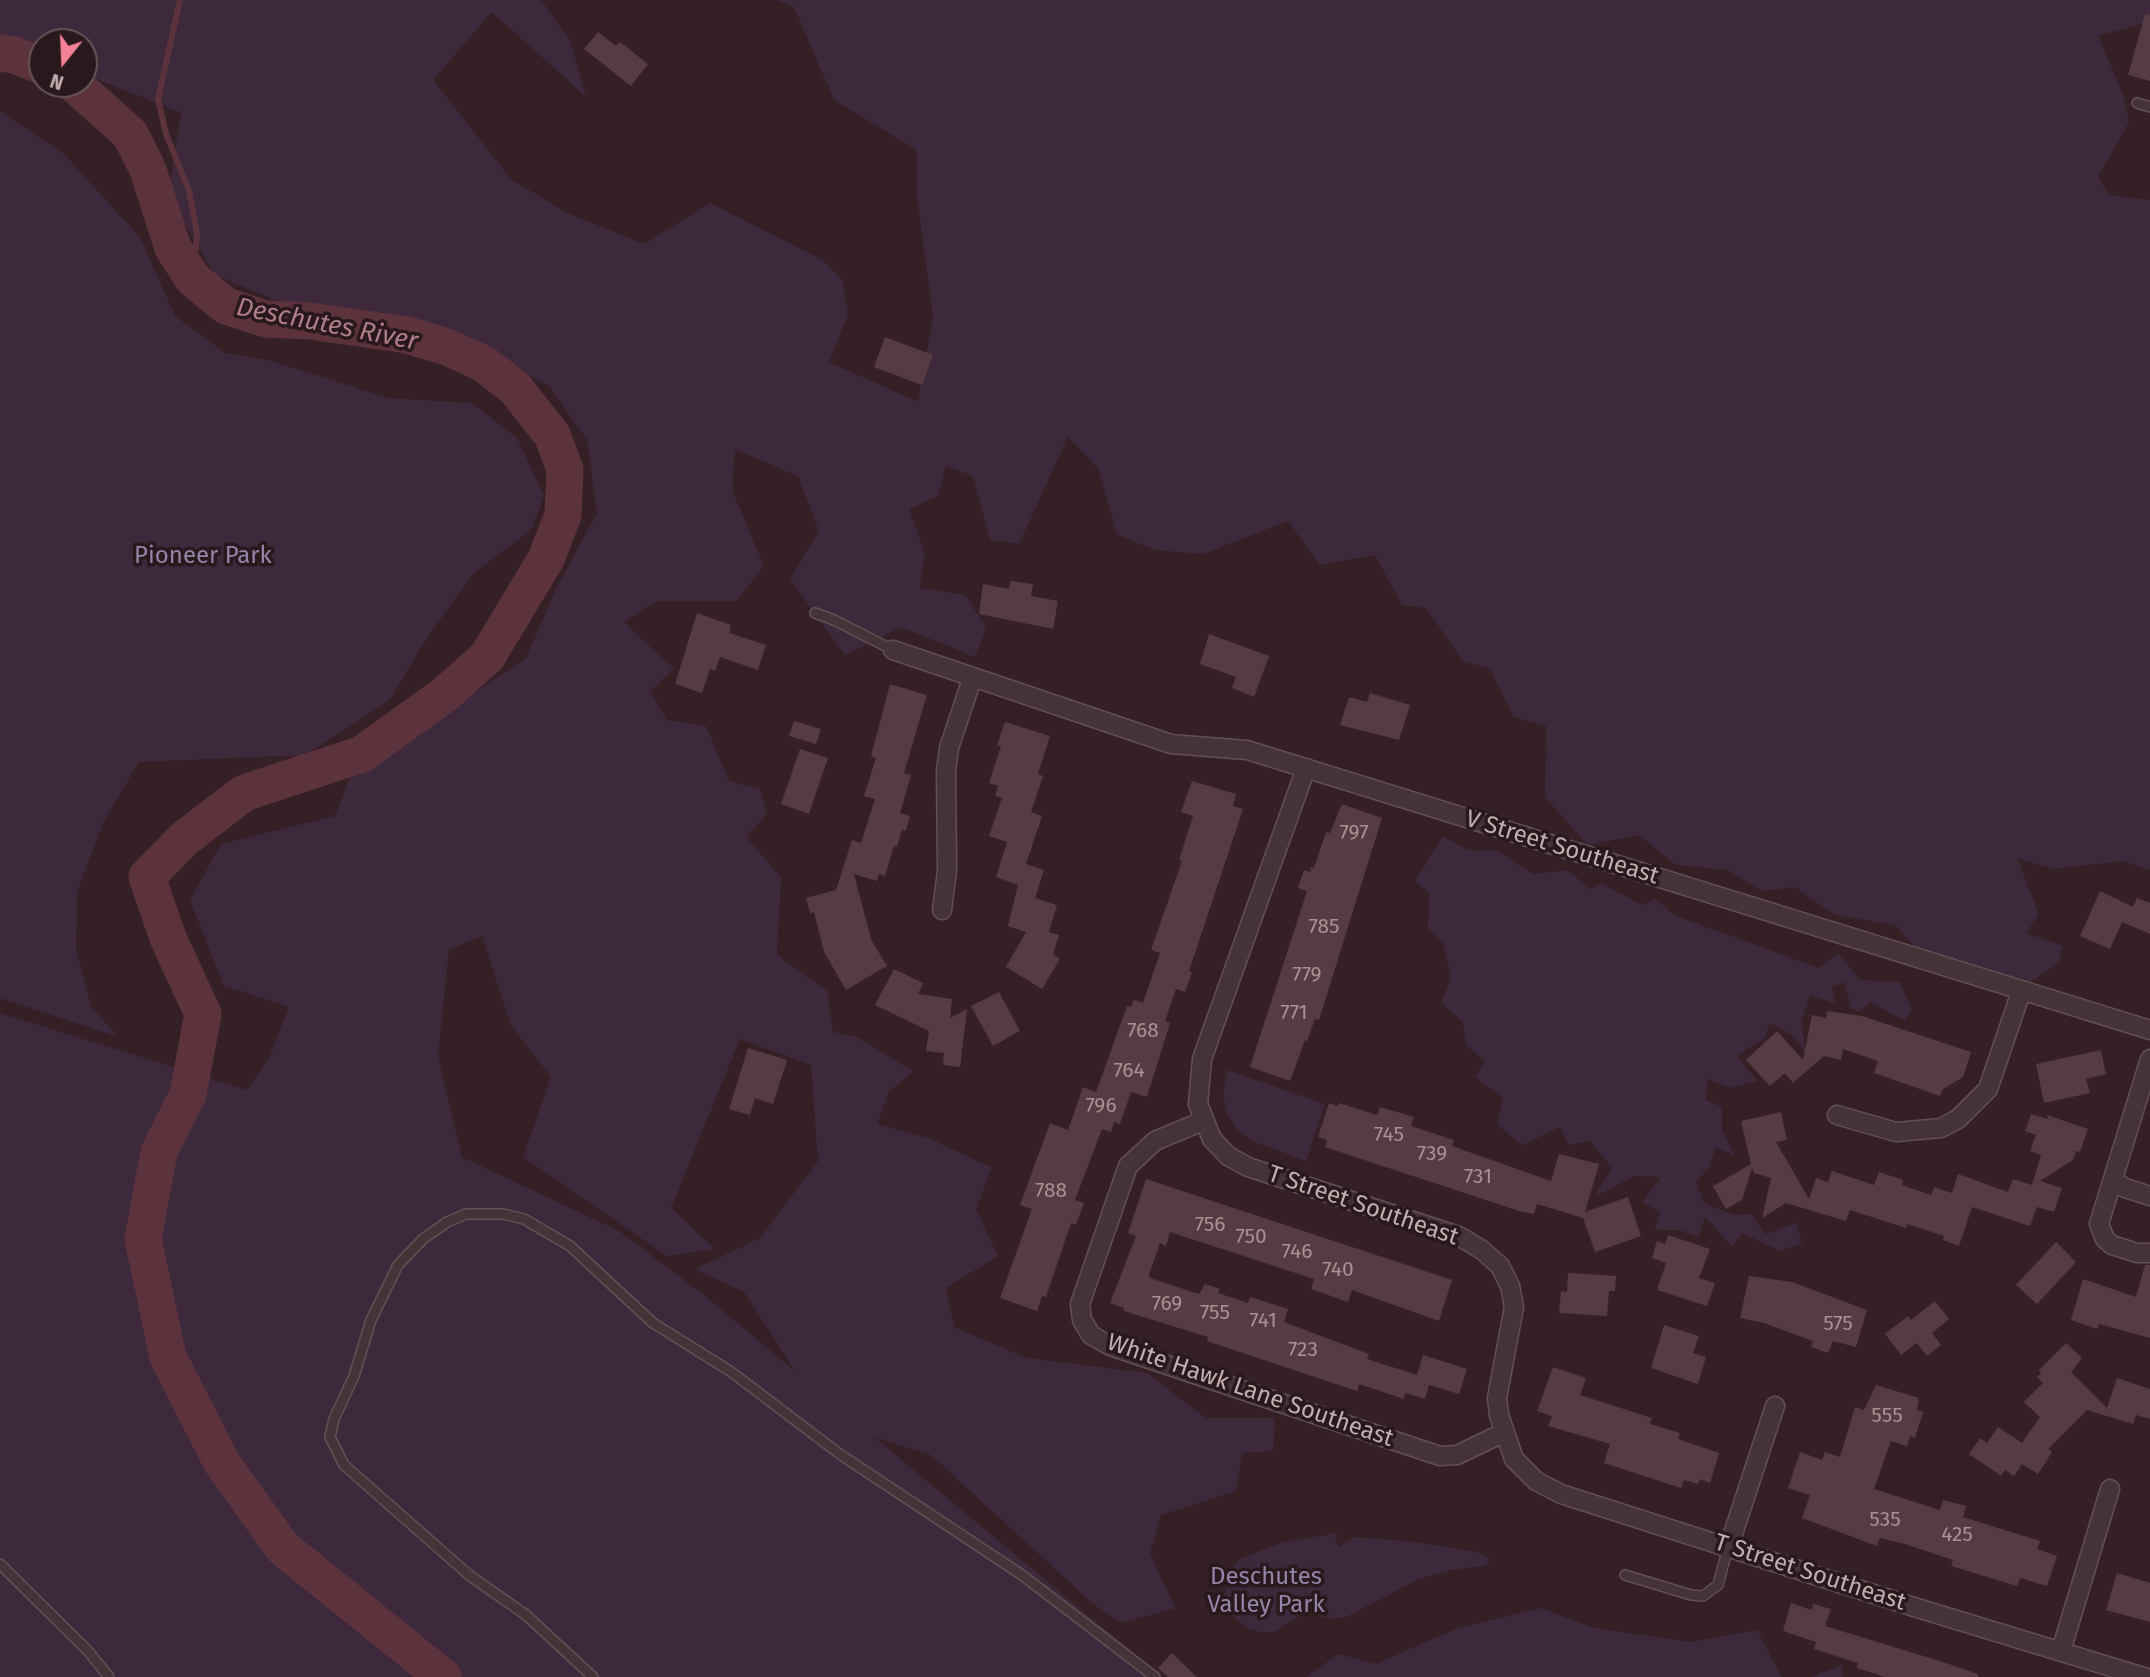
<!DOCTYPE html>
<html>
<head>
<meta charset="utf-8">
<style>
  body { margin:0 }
  #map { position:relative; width:2150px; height:1677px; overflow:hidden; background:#352025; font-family:"Fira Sans",sans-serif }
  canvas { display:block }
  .north { position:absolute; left:28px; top:28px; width:70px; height:70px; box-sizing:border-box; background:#2a191c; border:2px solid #675458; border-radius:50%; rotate:198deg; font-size:19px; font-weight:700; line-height:28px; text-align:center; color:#c3adb1 }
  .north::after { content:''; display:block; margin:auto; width:24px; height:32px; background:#f38198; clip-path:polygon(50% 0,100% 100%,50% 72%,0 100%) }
</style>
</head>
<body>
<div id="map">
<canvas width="2150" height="1677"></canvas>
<div class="north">N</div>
</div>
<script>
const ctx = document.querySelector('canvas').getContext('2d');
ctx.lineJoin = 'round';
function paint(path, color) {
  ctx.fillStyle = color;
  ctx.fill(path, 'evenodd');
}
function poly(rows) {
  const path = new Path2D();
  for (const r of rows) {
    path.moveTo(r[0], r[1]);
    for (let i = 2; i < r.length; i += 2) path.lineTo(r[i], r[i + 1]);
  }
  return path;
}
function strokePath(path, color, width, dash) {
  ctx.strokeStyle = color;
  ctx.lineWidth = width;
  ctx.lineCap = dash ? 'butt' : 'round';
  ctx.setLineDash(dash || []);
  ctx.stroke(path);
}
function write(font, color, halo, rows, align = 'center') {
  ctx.font = font + ' "Fira Sans",sans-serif';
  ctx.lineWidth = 7;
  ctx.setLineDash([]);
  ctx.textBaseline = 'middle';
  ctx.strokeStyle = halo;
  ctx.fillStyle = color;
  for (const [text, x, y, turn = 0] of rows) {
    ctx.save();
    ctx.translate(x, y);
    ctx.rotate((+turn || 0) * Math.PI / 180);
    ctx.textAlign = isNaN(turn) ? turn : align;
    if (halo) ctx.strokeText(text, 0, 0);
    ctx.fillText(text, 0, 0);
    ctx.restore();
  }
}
paint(poly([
  [0,0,541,0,570,40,586,97,492,12,433,80,511,179,567,213,644,244,710,203,821,259,843,281,848,315,829,362,918,402,933,316,917,197,917,150,834,100,794,7,776,0,2150,0,2150,22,2098,36,2123,94,2129,122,2098,177,2109,195,2150,200,2150,871,2125,861,2053,869,2017,858,2039,914,2026,933,2063,946,2059,962,2023,988,1921,953,1895,925,1835,915,1795,887,1762,891,1727,870,1676,865,1639,835,1588,845,1545,797,1546,726,1514,717,1490,669,1463,661,1426,608,1402,605,1375,555,1320,565,1288,521,1203,554,1155,550,1117,534,1098,468,1068,437,1019,544,990,540,973,476,946,466,938,496,909,509,925,553,920,588,965,595,986,627,975,657,901,627,845,655,790,579,819,531,798,476,735,449,732,490,764,566,736,601,657,601,624,622,674,669,650,692,667,720,706,726,729,781,760,789,767,814,746,837,781,877,777,955,827,991,833,1032,857,1037,913,1071,889,1092,877,1124,931,1139,992,1168,976,1209,998,1256,946,1288,954,1327,1027,1358,1147,1373,1206,1418,1275,1418,1273,1451,1242,1453,1236,1491,1161,1515,1150,1553,1175,1608,1121,1623,1091,1602,931,1455,874,1437,1162,1677,0,1677,0,1013,247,1090,269,1058,289,1007,224,986,190,900,221,844,335,816,350,777,526,658,557,587,597,513,587,440,549,386,467,342,351,313,287,305,215,275,168,196,181,113,84,74,84,42,42,42,42,49,34,44,0,42],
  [482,936,511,1025,551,1077,523,1157,667,1256,715,1249,671,1208,740,1039,811,1065,818,1161,760,1238,695,1269,744,1292,795,1371,704,1295,619,1231,462,1157,438,1056,449,950],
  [0,111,63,153,140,237,175,316,225,353,272,361,388,398,472,403,517,438,544,496,531,530,474,573,426,639,390,700,343,731,304,755,139,762,104,821,77,892,76,950,91,1006,118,1037,0,998],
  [1443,836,1468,850,1498,851,1533,874,1567,870,1591,889,1600,883,1642,905,1656,899,1674,915,1819,968,1838,953,1860,980,1900,982,1912,1010,1905,1021,1870,1002,1860,1012,1851,1008,1844,982,1832,987,1836,1004,1810,995,1801,1024,1807,1054,1792,1035,1769,1023,1766,1037,1737,1056,1757,1081,1729,1088,1708,1079,1706,1100,1722,1107,1722,1130,1735,1156,1716,1147,1709,1167,1696,1182,1704,1203,1734,1215,1751,1214,1765,1234,1796,1223,1802,1243,1780,1251,1742,1233,1732,1247,1705,1217,1698,1237,1680,1230,1655,1230,1660,1212,1642,1202,1661,1177,1634,1176,1593,1198,1612,1168,1590,1141,1569,1145,1560,1127,1522,1145,1497,1124,1503,1098,1475,1077,1485,1061,1466,1045,1463,1022,1441,1003,1451,978,1443,942,1428,929,1429,893,1415,881],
  [1227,1070,1325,1104,1306,1161,1255,1142,1238,1130,1228,1115,1223,1098],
  [1338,1533,1335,1538,1338,1547,1355,1537,1415,1542,1477,1552,1488,1557,1490,1562,1483,1566,1450,1570,1417,1580,1346,1617,1330,1619,1317,1615,1305,1603,1297,1618,1274,1632,1260,1632,1247,1628,1236,1619,1228,1608,1225,1595,1231,1568,1240,1559,1283,1542],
  [1541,1608,1594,1628,1691,1642,1757,1630,1782,1677,1306,1677,1338,1654,1376,1664,1458,1628],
  [1842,1665,1843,1677,1811,1677]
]), '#3e293c');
strokePath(poly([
  [180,0,158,99,166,134,189,191,197,233,193,279]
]), '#5c333d', 6);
strokePath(poly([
  [0,53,14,55,42,66],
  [74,84,130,134,148,170,173,248,193,279,226,306,266,319,310,321,407,335,447,347,484,364,515,388,552,435,565,469,563,515,546,559,487,657,444,695,362,754,244,793,184,839,147,877,168,938,203,1014,188,1094,159,1152,143,1239,168,1357,222,1463,283,1548,443,1677]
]), '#5c333d', 37);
paint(poly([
  [2145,14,2150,15,2150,81,2128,75],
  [598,32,616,46,620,42,648,64,631,86,584,49],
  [885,337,933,355,922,385,874,367],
  [1010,581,1033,584,1031,596,1058,601,1053,629,979,614,983,584,1009,589],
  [697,613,731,625,729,633,766,645,758,670,720,657,715,671,710,669,702,693,675,684],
  [1209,634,1269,656,1254,697,1232,688,1236,677,1200,664],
  [890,684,927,695,904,773,911,775,900,813,910,816,906,831,902,830,897,847,894,846,885,876,879,874,877,881,854,874,871,939,887,966,846,990,824,952,814,912,810,913,806,898,836,890,852,840,861,843,875,799,864,796,876,758,871,756],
  [1370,693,1410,705,1399,740,1340,725,1349,697,1367,702],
  [794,721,821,729,816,744,789,736],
  [1005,722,1050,736,1038,774,1043,776,1031,812,1042,816,1026,864,1044,870,1035,898,1057,905,1049,932,1059,935,1053,954,1060,959,1042,989,1006,967,1026,932,1008,926,1018,885,996,877,1007,842,989,836,1002,798,995,796,998,786,989,783,1001,746,997,745],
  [800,749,828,758,809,814,781,804],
  [1192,781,1236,794,1233,806,1243,809,1189,971,1192,972,1185,992,1176,989,1165,1021,1170,1023,1147,1097,1131,1092,1120,1124,1114,1122,1111,1132,1102,1129,1075,1200,1084,1203,1076,1225,1071,1223,1046,1297,1042,1296,1037,1311,1000,1298,1032,1209,1020,1205,1050,1123,1068,1130,1083,1087,1096,1092,1127,1006,1131,1007,1134,1000,1143,1003,1160,953,1151,950,1182,861,1179,860,1193,816,1181,812],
  [1342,804,1382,818,1319,1020,1315,1019,1307,1041,1305,1040,1290,1081,1250,1067,1307,891,1298,888,1304,870,1310,872,1311,867,1314,868,1326,832,1330,833],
  [2100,891,2133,907,2137,898,2150,903,2150,934,2122,922,2110,949,2080,936],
  [894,969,923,983,918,994,952,999,950,1018,967,1009,960,1067,943,1065,944,1053,926,1051,929,1031,875,1005],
  [999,992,1020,1031,993,1046,971,1006],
  [1827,1011,1862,1016,1971,1052,1963,1077,1943,1089,1940,1096,1874,1073,1878,1061,1843,1049,1841,1060,1824,1056,1793,1083,1785,1073,1770,1086,1746,1060,1777,1031,1803,1060,1812,1015,1826,1018],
  [748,1048,787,1060,773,1104,755,1098,750,1115,729,1109],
  [2101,1050,2106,1074,2086,1079,2090,1093,2044,1103,2036,1064],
  [1329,1103,1338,1106,1339,1103,1377,1115,1380,1107,1414,1117,1411,1126,1454,1140,1452,1146,1551,1181,1559,1154,1599,1164,1585,1212,1628,1197,1641,1236,1595,1252,1583,1218,1537,1204,1534,1214,1519,1211,1325,1147,1327,1140,1318,1137],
  [1781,1112,1787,1140,1776,1142,1809,1199,1816,1178,1828,1182,1832,1171,1874,1185,1879,1172,1903,1180,1902,1185,1931,1195,1934,1187,1952,1193,1958,1174,2008,1192,2013,1179,2032,1185,2041,1155,2030,1151,2036,1135,2025,1131,2031,1114,2048,1119,2047,1115,2088,1129,2080,1152,2076,1151,2073,1160,2040,1181,2062,1188,2054,1212,2037,1207,2030,1226,1972,1207,1959,1246,1943,1240,1944,1236,1907,1224,1906,1228,1850,1210,1846,1221,1786,1203,1762,1218,1771,1178,1754,1173,1752,1168,1742,1200,1726,1209,1713,1186,1751,1164,1741,1121],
  [1146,1179,1452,1280,1439,1321,1352,1290,1348,1302,1311,1289,1314,1279,1170,1232,1166,1246,1160,1243,1149,1275,1150,1278,1199,1294,1205,1284,1220,1289,1218,1293,1248,1303,1250,1297,1288,1309,1284,1322,1369,1354,1367,1359,1417,1375,1423,1355,1467,1369,1459,1394,1429,1385,1425,1399,1405,1393,1404,1399,1359,1384,1357,1391,1207,1341,1208,1337,1124,1311,1124,1308,1110,1303,1136,1236,1128,1233],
  [1668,1235,1710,1249,1699,1278,1715,1283,1707,1306,1657,1290,1666,1263,1652,1258,1657,1241,1665,1244],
  [2056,1242,2076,1262,2037,1304,2016,1285],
  [2145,1265,2150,1265,2150,1338,2099,1324,2097,1329,2071,1320,2083,1279,2136,1297],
  [1568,1273,1616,1276,1615,1291,1609,1291,1607,1316,1559,1313,1561,1291,1567,1292],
  [1749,1276,1792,1282,1867,1310,1856,1347,1833,1341,1828,1353,1811,1347,1813,1341,1764,1323,1740,1318],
  [1935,1301,1949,1319,1932,1333,1941,1345,1927,1356,1917,1343,1901,1355,1885,1334,1908,1316,1911,1320],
  [1664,1325,1699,1336,1693,1353,1706,1357,1698,1384,1651,1368],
  [2066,1343,2082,1358,2071,1372,2107,1408,2117,1378,2150,1389,2150,1419,2136,1415,2133,1424,2087,1410,2048,1449,2052,1452,2038,1474,2022,1464,2014,1476,2005,1470,2001,1476,1969,1454,1980,1438,1987,1443,1998,1427,2022,1443,2040,1417,2024,1402,2043,1383,2037,1377,2041,1373,2039,1370],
  [1553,1367,1586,1378,1580,1395,1652,1418,1650,1424,1680,1433,1678,1439,1719,1453,1710,1483,1700,1479,1698,1484,1684,1480,1681,1488,1604,1463,1610,1444,1548,1426,1552,1416,1537,1411],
  [1876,1385,1919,1398,1917,1410,1923,1412,1915,1438,1910,1436,1907,1446,1891,1441,1874,1489,1940,1510,1943,1500,1966,1506,1963,1517,2040,1541,2037,1549,2057,1556,2047,1586,2020,1578,2017,1586,1951,1566,1953,1560,1905,1544,1880,1538,1877,1546,1802,1518,1810,1495,1788,1488,1800,1452,1822,1460,1825,1452,1840,1457,1855,1407,1864,1410],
  [2117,1573,2150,1583,2150,1622,2106,1610],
  [1791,1603,1812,1610,1813,1604,1831,1609,1825,1626,1943,1662,1978,1674,1978,1677,1885,1677,1857,1668,1858,1663,1814,1649,1816,1642,1783,1631],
  [1172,1653,1197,1677,1168,1677,1158,1668]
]), '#563c42');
const lane = poly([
  [2137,103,2150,107],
  [815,613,834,620,893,650],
  [0,1564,88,1651,109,1677],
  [1625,1575,1691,1595,1703,1596,1718,1585,1728,1547],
  [593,1677,526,1615,469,1575,344,1465,330,1437,334,1419,354,1376,371,1320,398,1265,423,1239,447,1222,466,1214,503,1214,524,1219,570,1246,653,1323,730,1371,841,1455,1022,1575,1155,1677]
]);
const street = poly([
  [893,650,1171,744,1247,750,2150,1030],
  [1306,768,1202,1059,1198,1104,1212,1139,1228,1156,1248,1167,1459,1236,1482,1250,1500,1266,1510,1286,1514,1307,1497,1398,1499,1415,1514,1459,1536,1481,1561,1494,1914,1607,2144,1677],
  [942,910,947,871,946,771,949,748,972,679],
  [2150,1059,2099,1224,2105,1239,2112,1245,2137,1253,2150,1253],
  [1837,1115,1896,1132,1941,1128,1958,1119,1988,1089,2021,992],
  [1203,1121,1155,1141,1128,1166,1080,1304,1082,1320,1091,1335,1110,1346,1440,1456,1457,1455,1503,1433],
  [2113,1180,2125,1188,2150,1196],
  [1729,1546,1775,1406],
  [2061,1651,2110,1489]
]);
strokePath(lane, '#645054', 12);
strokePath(street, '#645054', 21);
strokePath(lane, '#453337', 9);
strokePath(street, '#453337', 18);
write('21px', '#a89195', null, [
  ["797",1354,833],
  ["785",1324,927],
  ["779",1307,975],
  ["771",1294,1013],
  ["768",1143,1031],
  ["764",1129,1071],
  ["796",1101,1106],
  ["745",1389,1135],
  ["739",1432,1154],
  ["731",1478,1177],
  ["788",1051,1191],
  ["756",1210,1225],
  ["750",1251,1237],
  ["746",1297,1252],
  ["740",1338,1270],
  ["769",1167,1304],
  ["755",1215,1313],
  ["741",1263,1321],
  ["575",1838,1324],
  ["723",1303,1350],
  ["555",1887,1416],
  ["535",1885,1520],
  ["425",1957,1535]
]);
write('24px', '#9385a8', '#2a191c', [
  ["Pioneer Park",203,556],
  ["Deschutes",1266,1577],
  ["Valley Park",1266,1605]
]);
write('24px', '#c3adb1', '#2a191c', [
  ["V Street Southeast",1562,848,17],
  ["T Street Southeast",1363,1206,19],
  ["White Hawk Lane Southeast",1250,1391,19],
  ["T Street Southeast",1810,1573,18]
]);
write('italic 26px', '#af7d8a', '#2a191c', [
  ["Deschutes River",327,325,11]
]);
</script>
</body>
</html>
